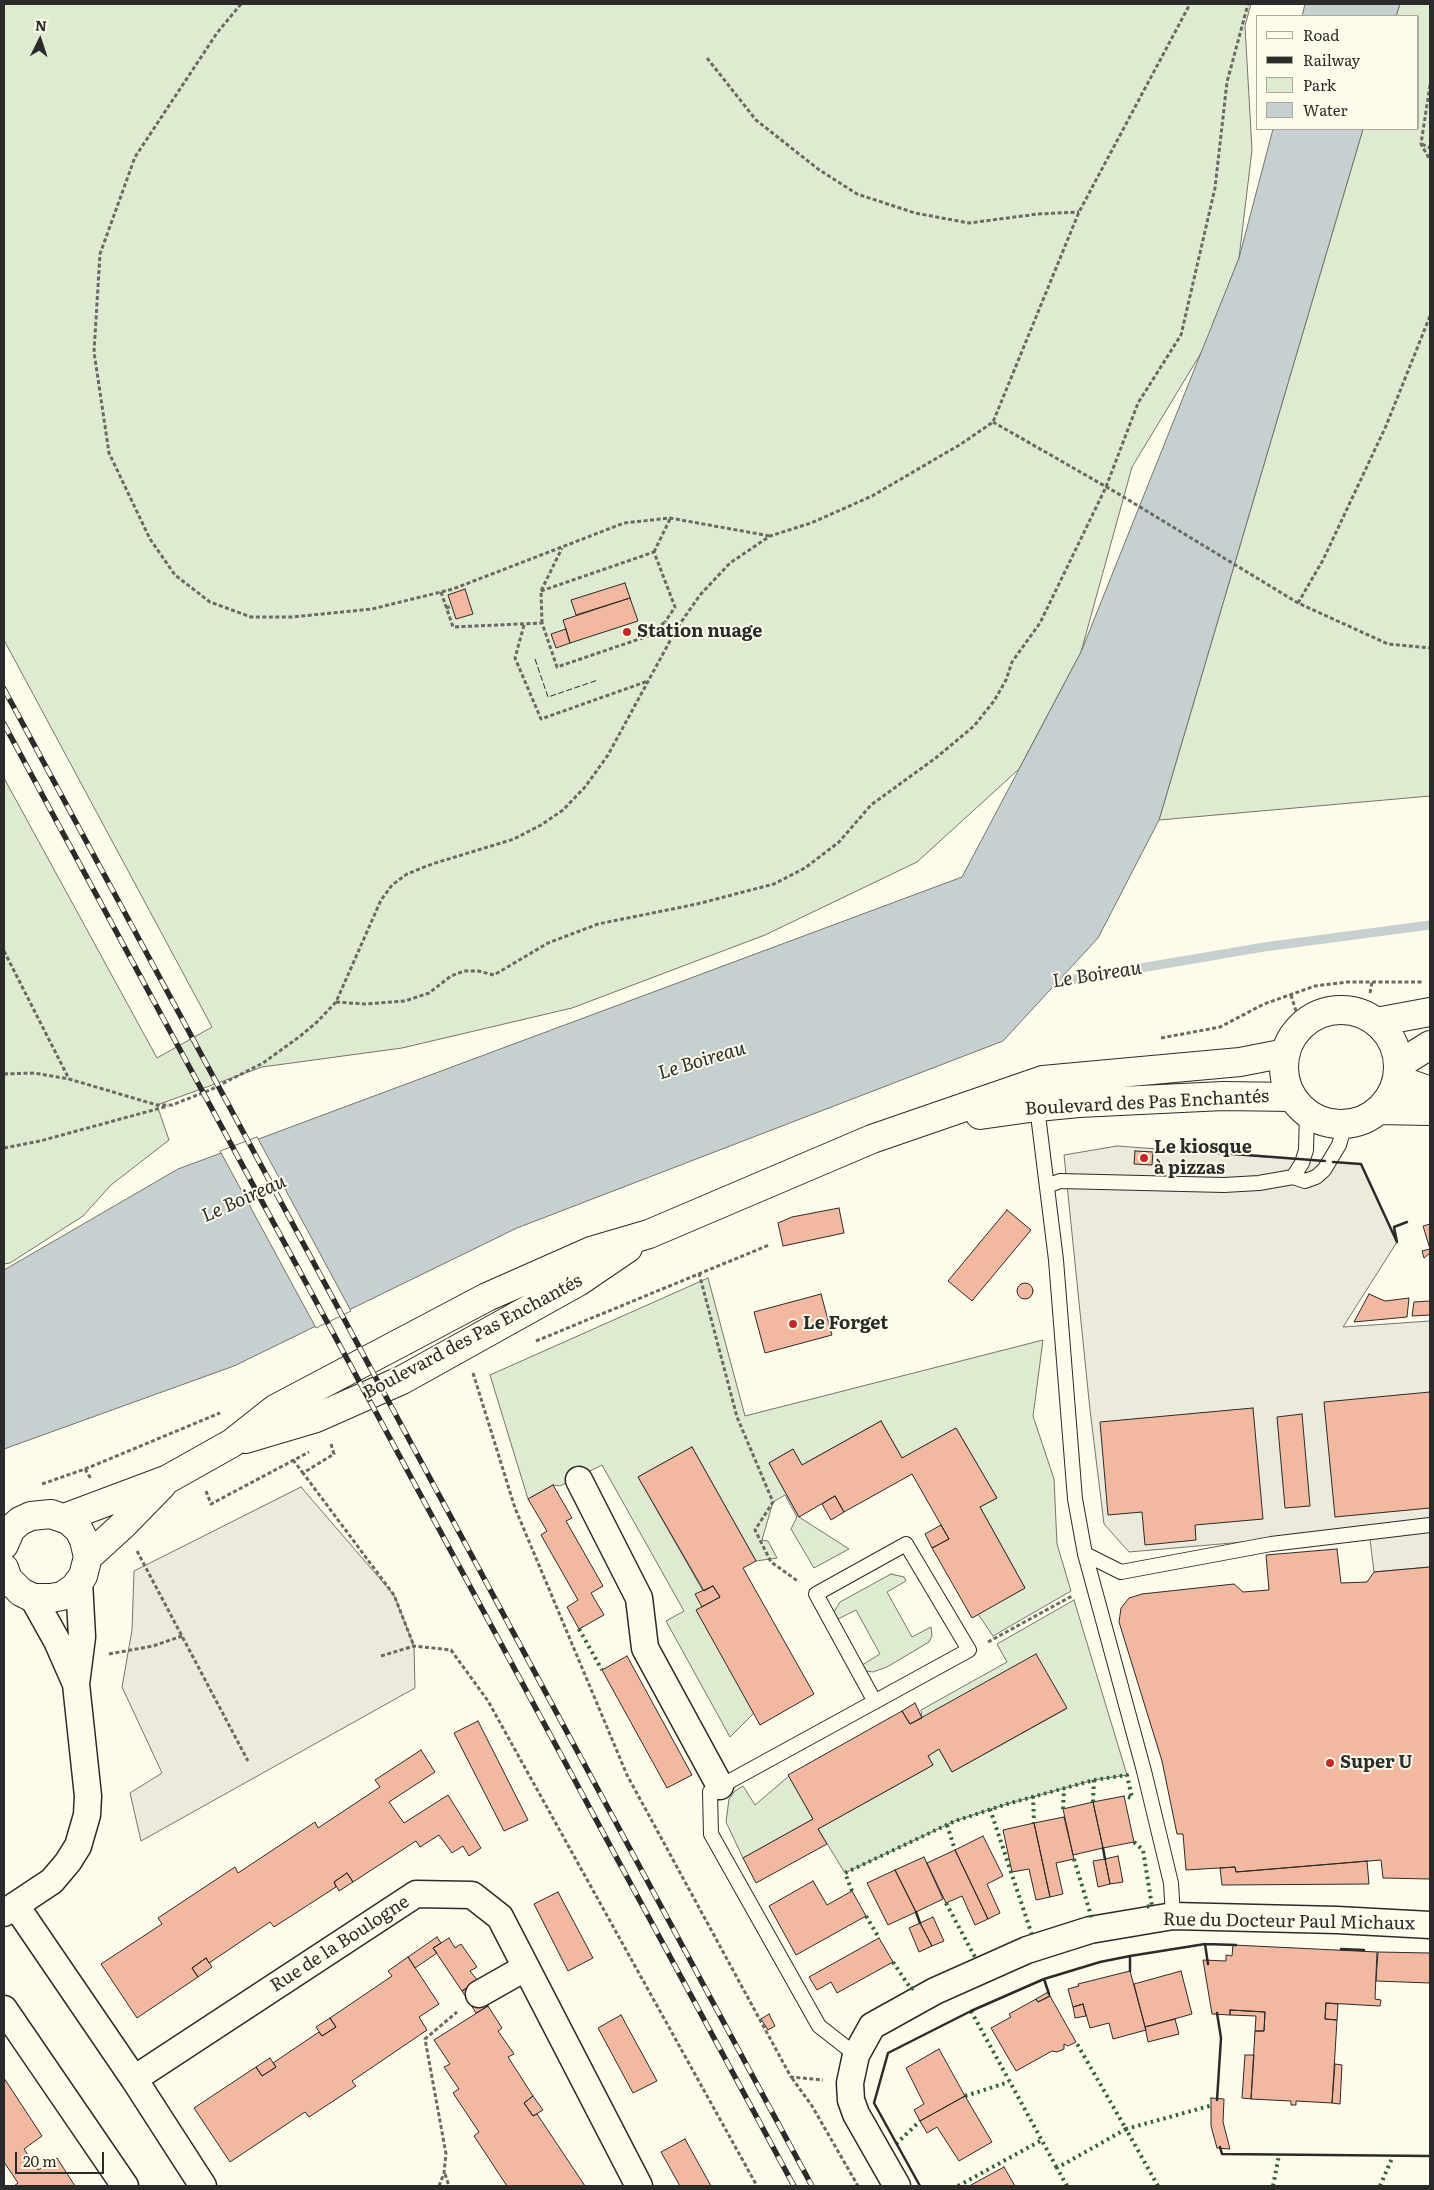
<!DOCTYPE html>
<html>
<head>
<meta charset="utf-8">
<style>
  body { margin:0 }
  #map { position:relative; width:1434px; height:2190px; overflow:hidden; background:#fdfbea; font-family:Literata,serif }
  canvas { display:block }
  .frame { position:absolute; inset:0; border:5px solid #2b2b2b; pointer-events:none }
  .legend { position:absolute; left:1256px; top:15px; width:162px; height:115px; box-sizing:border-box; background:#fdfbea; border:1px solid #a9a89e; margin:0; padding:6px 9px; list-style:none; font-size:15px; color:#2b2b2b }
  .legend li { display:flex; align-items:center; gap:10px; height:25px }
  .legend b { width:25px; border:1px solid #a9a89e }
  .north { position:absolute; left:15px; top:15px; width:50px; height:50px; -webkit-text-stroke:4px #fdfbea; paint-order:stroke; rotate:4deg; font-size:14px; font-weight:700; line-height:20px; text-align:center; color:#2b2b2b }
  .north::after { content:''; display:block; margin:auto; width:18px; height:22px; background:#2b2b2b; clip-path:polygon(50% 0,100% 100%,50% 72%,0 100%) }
  .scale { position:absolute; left:15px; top:2152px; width:89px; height:22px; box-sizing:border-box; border:2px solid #2b2b2b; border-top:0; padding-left:6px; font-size:15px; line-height:18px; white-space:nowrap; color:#2b2b2b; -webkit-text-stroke:4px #fdfbea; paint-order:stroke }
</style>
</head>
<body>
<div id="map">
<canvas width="1434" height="2190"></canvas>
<div class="frame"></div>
<ul class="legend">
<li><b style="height:6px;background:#fdfbea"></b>Road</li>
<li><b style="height:6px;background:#2b2b2b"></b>Railway</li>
<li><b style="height:14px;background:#deebd1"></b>Park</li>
<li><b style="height:14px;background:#c7d0d0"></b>Water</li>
</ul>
<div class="north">N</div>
<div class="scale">20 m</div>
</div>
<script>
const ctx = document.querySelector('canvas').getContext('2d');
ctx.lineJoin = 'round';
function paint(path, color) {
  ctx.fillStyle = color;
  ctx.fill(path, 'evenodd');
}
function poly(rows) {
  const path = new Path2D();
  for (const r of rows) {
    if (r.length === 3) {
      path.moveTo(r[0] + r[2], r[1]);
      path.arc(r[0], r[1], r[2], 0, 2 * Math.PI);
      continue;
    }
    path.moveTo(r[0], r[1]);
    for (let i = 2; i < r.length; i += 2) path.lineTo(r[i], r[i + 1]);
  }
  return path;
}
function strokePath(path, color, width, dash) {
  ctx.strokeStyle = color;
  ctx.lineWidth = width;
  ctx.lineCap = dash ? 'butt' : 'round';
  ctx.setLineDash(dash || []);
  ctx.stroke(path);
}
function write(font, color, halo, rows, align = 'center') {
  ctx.font = font + ' Literata,serif';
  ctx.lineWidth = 4;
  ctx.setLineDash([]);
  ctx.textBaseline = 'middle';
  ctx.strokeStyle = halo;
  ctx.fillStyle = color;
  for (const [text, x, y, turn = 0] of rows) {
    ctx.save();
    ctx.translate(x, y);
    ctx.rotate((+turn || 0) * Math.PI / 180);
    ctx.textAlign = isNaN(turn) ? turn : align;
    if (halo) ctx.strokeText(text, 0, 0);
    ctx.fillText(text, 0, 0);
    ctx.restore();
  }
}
const green = poly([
  [4,4,1251,4,1245,26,1252,150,1239,258,1204,348,1132,467,1081,652,1019,769,917,862,765,935,572,1008,402,1048,262,1067,157,1105,169,1140,111,1185,83,1216,10,1263,4,1264,4,778,157,1058,212,1027,4,640,4,4],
  [1400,4,1430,4,1430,796,1159,820,1363,129,1418,129,1418,16,1396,16,1400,4],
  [708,1278,745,1416,1043,1340,1033,1416,1054,1479,1057,1544,1071,1591,993,1636,978,1614,1025,1588,980,1507,997,1498,956,1428,902,1458,881,1421,802,1465,793,1449,769,1463,799,1517,849,1549,814,1568,791,1529,797,1517,785,1495,773,1502,762,1540,768,1541,777,1558,756,1561,692,1447,638,1477,703,1591,720,1597,697,1610,754,1713,730,1737,666,1621,684,1611,602,1465,560,1486,553,1485,528,1499,490,1375,708,1278],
  [891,1574,904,1577,906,1581,887,1592,912,1637,931,1627,932,1636,929,1642,887,1667,873,1672,866,1671,862,1665,880,1654,856,1610,836,1620,834,1612,840,1602,891,1574],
  [1074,1600,1127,1775,1094,1780,1007,1804,955,1821,845,1873,818,1829,933,1765,928,1756,939,1749,952,1772,1066,1709,922,1718,921,1710,1007,1662,997,1644,1074,1600],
  [789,1776,813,1819,743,1858,726,1822,729,1799,735,1791,743,1786,755,1805,789,1776]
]);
paint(green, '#deebd1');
strokePath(green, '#74746e', 1);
const parking = poly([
  [1117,1146,1361,1164,1397,1242,1343,1327,1430,1321,1430,1567,1374,1572,1369,1531,1129,1552,1104,1524,1090,1410,1064,1155,1117,1146],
  [301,1487,394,1595,414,1646,415,1688,141,1841,130,1793,162,1773,122,1687,132,1630,134,1571,301,1487]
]);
paint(parking, '#eceadb');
strokePath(parking, '#74746e', 1);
const water = poly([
  [1305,4,1400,4,1396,16,1302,16,1305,4],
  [1273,129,1363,129,1159,820,1098,938,1003,1041,517,1228,234,1366,4,1449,4,1270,178,1169,962,877,1081,652,1239,258,1273,129]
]);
paint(water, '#c7d0d0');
strokePath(water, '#74746e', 1);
const pier = poly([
  [257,1137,351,1311,316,1328,220,1151,257,1137]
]);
paint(pier, '#fdfbea');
strokePath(pier, '#74746e', 1);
strokePath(poly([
  [1047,984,1264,947,1430,925]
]), '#c7d0d0', 9);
const building = poly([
  [625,583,630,598,576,615,571,600,625,583],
  [465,589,473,614,456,619,448,595,465,589],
  [630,598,638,621,570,643,563,620,630,598],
  [566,629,570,643,556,648,551,634,566,629],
  [1135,1151,1153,1152,1152,1165,1134,1164,1135,1151],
  [839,1208,844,1233,783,1246,778,1223,792,1217,839,1208],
  [1007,1210,1031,1230,972,1301,948,1281,1007,1210],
  [1430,1224,1430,1253,1424,1258,1422,1251,1430,1249,1423,1226,1430,1224],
  [1025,1291,8],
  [821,1294,832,1335,765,1353,754,1312,821,1294],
  [1369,1294,1385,1301,1409,1298,1407,1317,1354,1322,1369,1294],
  [1430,1301,1430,1315,1412,1316,1414,1302,1430,1301],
  [1430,1392,1430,1508,1335,1517,1324,1402,1430,1392],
  [1253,1408,1263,1519,1195,1525,1196,1540,1145,1545,1142,1512,1108,1515,1100,1422,1253,1408],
  [1302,1414,1310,1506,1285,1508,1277,1417,1302,1414],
  [881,1421,902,1458,956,1428,997,1498,980,1507,1025,1588,972,1618,932,1548,949,1539,912,1474,844,1512,835,1496,799,1517,769,1463,793,1449,802,1465,881,1421],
  [692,1447,756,1561,743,1568,814,1694,760,1725,696,1610,720,1597,713,1586,704,1591,638,1477,692,1447],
  [553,1485,572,1518,566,1521,603,1586,591,1593,604,1615,579,1629,567,1607,578,1600,541,1535,547,1531,528,1499,553,1485],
  [835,1496,844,1512,831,1520,822,1504,835,1496],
  [941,1525,949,1539,932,1548,925,1534,941,1525],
  [1337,1549,1341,1583,1367,1582,1374,1572,1430,1567,1430,1879,1383,1878,1381,1860,1236,1872,1235,1867,1186,1870,1183,1834,1177,1834,1162,1761,1119,1622,1121,1608,1129,1598,1142,1594,1234,1584,1243,1592,1269,1590,1266,1555,1337,1549],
  [713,1586,720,1597,702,1607,695,1594,713,1586],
  [1036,1654,1067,1708,952,1772,939,1749,928,1756,933,1765,818,1829,827,1844,756,1883,743,1858,813,1819,788,1775,902,1711,910,1724,1036,1654],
  [627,1656,692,1775,667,1788,602,1670,627,1656],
  [915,1703,922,1718,910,1724,902,1711,915,1703],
  [478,1721,528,1820,504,1831,454,1733,478,1721],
  [421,1750,435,1772,389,1802,404,1823,448,1795,481,1848,469,1856,463,1846,452,1853,439,1835,420,1847,416,1841,353,1882,347,1873,334,1882,336,1887,274,1927,270,1922,209,1963,206,1958,192,1968,198,1977,137,2018,101,1964,162,1924,158,1918,235,1867,238,1873,315,1822,318,1828,380,1787,375,1780,421,1750],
  [1124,1796,1134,1842,1103,1848,1093,1802,1124,1796],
  [1093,1802,1103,1848,1073,1855,1063,1809,1093,1802],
  [1064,1817,1074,1859,1056,1863,1063,1894,1050,1897,1034,1823,1064,1817],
  [1034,1823,1050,1897,1036,1900,1029,1869,1012,1872,1003,1830,1034,1823],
  [983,1836,1003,1876,987,1884,1000,1913,988,1919,955,1850,983,1836],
  [955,1850,988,1919,975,1925,962,1896,946,1903,927,1863,955,1850],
  [1118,1856,1123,1882,1110,1884,1105,1859,1118,1856],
  [924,1857,943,1899,916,1912,895,1870,924,1857],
  [1105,1859,1110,1884,1098,1887,1093,1861,1105,1859],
  [1367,1861,1369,1884,1222,1885,1220,1868,1235,1867,1236,1872,1367,1861],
  [895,1870,916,1912,888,1925,867,1883,895,1870],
  [347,1873,353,1882,339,1891,334,1882,347,1873],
  [813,1881,827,1905,852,1891,866,1916,796,1955,769,1906,813,1881],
  [558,1892,593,1958,568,1971,534,1904,558,1892],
  [933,1917,944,1941,932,1946,920,1923,933,1917],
  [920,1923,932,1946,919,1952,909,1928,920,1923],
  [437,1937,441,1943,433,1948,437,1953,415,1968,408,1957,437,1937],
  [449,1938,455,1948,461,1944,477,1967,470,1971,478,1981,462,1991,433,1948,449,1938],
  [879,1938,893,1962,837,1993,831,1982,817,1990,809,1977,879,1938],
  [1233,1945,1377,1952,1375,1999,1381,2000,1380,2006,1326,2003,1325,2019,1337,2020,1332,2103,1296,2101,1296,2105,1291,2105,1291,2101,1251,2099,1255,2031,1264,2031,1265,2012,1230,2010,1230,2015,1212,2014,1203,1960,1226,1961,1226,1955,1232,1956,1233,1945],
  [1378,1952,1430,1953,1430,1983,1376,1981,1378,1952],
  [408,1957,439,2004,419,2017,427,2030,352,2081,356,2086,309,2117,305,2112,230,2162,194,2108,256,2067,262,2076,276,2067,273,2063,319,2032,322,2036,336,2027,330,2018,392,1976,388,1971,408,1957],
  [206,1958,212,1967,198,1977,192,1968,206,1958],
  [1130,1971,1146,2030,1113,2039,1109,2023,1090,2028,1083,2004,1073,2007,1068,1989,1079,1986,1078,1984,1130,1971],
  [1181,1971,1192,2014,1145,2027,1134,1984,1181,1971],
  [473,1984,488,2006,476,2013,462,1991,473,1984],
  [1048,1992,1050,1996,1038,2002,1036,1999,1048,1992],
  [1050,1996,1076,2042,1068,2046,1064,2044,1064,2049,1057,2052,1052,2051,1016,2071,991,2028,1011,2017,1009,2014,1036,1999,1038,2002,1050,1996],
  [1326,2003,1338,2004,1337,2020,1325,2019,1326,2003],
  [1083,2004,1086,2016,1075,2018,1073,2007,1083,2004],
  [488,2006,502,2028,498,2031,514,2054,508,2057,533,2096,524,2103,533,2116,537,2114,585,2186,507,2186,474,2136,479,2132,453,2093,459,2089,444,2067,450,2064,434,2040,488,2006],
  [1230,2010,1265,2012,1264,2031,1255,2031,1256,2016,1230,2015,1230,2010],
  [769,2014,775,2026,768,2030,761,2019,769,2014],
  [621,2015,657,2081,633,2093,598,2028,621,2015],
  [330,2018,336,2027,322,2036,316,2027,330,2018],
  [1175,2019,1179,2034,1148,2042,1145,2027,1175,2019],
  [939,2049,965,2096,920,2121,914,2110,924,2104,906,2068,939,2049],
  [1245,2055,1254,2055,1251,2099,1242,2098,1245,2055],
  [270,2058,276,2067,262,2076,256,2067,270,2058],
  [1335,2064,1342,2065,1340,2104,1332,2103,1335,2064],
  [4,2078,42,2136,24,2149,38,2170,57,2158,75,2186,14,2186,18,2183,4,2162,4,2078],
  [533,2096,543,2110,533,2116,524,2103,533,2096],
  [965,2096,992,2142,959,2161,937,2127,927,2133,920,2121,965,2096],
  [1211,2098,1224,2099,1223,2122,1230,2149,1217,2148,1211,2126,1211,2098],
  [685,2139,711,2186,680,2186,661,2152,685,2139],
  [1004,2167,1015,2186,972,2186,971,2185,1004,2167]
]);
paint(building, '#f2b8a0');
strokePath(building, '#2b2b2b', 1);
const lane = poly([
  [1039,1104,1037,1107,1056,1260,1075,1499,1085,1554,1121,1572,1271,1544,1430,1525],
  [1293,1177,1302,1163,1306,1150,1307,1113],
  [1047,1186,1060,1181,1224,1185,1259,1183,1293,1177,1305,1181,1316,1177,1324,1170,1339,1145,1345,1124],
  [1085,1554,1144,1771,1171,1883,1173,1916],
  [856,2055,819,2026,711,1834,710,1792,969,1650,906,1544,816,1594,875,1702]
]);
const street = poly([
  [579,1480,639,1598,645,1648,720,1786],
  [33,1598,57,1641,76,1684],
  [16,1906,134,2079,203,2186],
  [4,1913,52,1881,68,1862,78,1846,87,1815,88,1796,76,1684,82,1637,79,1581],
  [479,1994,525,1968],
  [4,2009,125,2186],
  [134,2079,416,1894,472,1895,500,1917,639,2186],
  [897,2186,856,2114,851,2100,850,2083,856,2055,872,2026,935,1991,1027,1950,1090,1930,1173,1916,1337,1920,1430,1925]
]);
const secondary = poly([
  [1341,1067,57],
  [1376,1022,1430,1012],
  [1398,1065,1430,1045],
  [1397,1079,1430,1091],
  [1378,1110,1430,1111],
  [980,1115,1037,1107,1079,1103,1223,1096,1292,1097],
  [245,1439,316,1418,402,1380,578,1282,628,1248],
  [64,1518,168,1479,232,1443,275,1409,487,1297,591,1251,649,1234,872,1139,1043,1080,1240,1062,1286,1053],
  [4,1545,11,1529,20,1521,31,1516,51,1514,68,1520,79,1530,84,1540,88,1557,83,1576,74,1588,62,1596,51,1598,33,1598,21,1592,8,1579,4,1568],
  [88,1557,123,1525,162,1485]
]);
strokePath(lane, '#2b2b2b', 16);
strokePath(street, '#2b2b2b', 29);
strokePath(secondary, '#2b2b2b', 30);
strokePath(poly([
  [241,4,217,33,135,157,100,254,94,352,109,453,150,539,175,575,210,602,251,617,292,617,372,609,453,589,624,523,670,518,770,536],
  [707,58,756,120,818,169,857,194,915,213,969,223,1038,214,1079,212],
  [1430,85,1421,144,1430,160],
  [1422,144,1430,148],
  [993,422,1117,493,1298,603,1388,644,1430,648],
  [654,552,670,519],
  [541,591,654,552,675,607,665,622],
  [441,592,453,627,542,623,557,667,648,636,665,622,677,628],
  [1298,603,1323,560,1386,426,1430,316],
  [446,608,452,606],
  [542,623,541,591,562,548],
  [524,625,515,658,541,719,648,681],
  [4,951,69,1079],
  [1370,993,1372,982],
  [1291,995,1301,1027],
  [336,1002,365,1004,405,1001,429,993,451,976,464,971,478,971,494,975,548,943,598,924,697,904,774,884,805,868,839,842,871,805,937,757,974,726,994,701,1006,680,1012,662,1040,623,1106,487,1138,403,1181,335,1215,188,1227,82,1248,4],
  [1161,1038,1220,1027,1264,1004,1315,986,1347,982,1422,982],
  [4,1074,34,1073,69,1079,157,1105,172,1105,210,1090,263,1063,299,1037,317,1022,336,1002,381,900,392,885,407,874,432,864,514,839,541,825,563,810,585,787,608,755,677,628,700,595,730,563,770,536,811,523,872,496,961,444,993,422,1079,212,1190,4],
  [4,1148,40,1141,168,1106],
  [699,1273,737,1417,773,1502,755,1530,771,1562,799,1582],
  [536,1341,769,1245],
  [473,1373,515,1508,627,1775,791,2077,823,2080],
  [331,1444,334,1454,303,1473,394,1595,414,1646],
  [293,1460,303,1473],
  [85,1469,91,1479],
  [42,1484,85,1469,220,1413],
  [206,1491,211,1504,309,1452],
  [137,1551,248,1761],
  [988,1642,1072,1596],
  [109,1654,153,1646,182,1636],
  [381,1656,414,1646,451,1650,488,1701,757,2186],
  [792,2078,812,2106,858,2186],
  [445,2174,449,2186],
  [439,2186,444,2173,446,2154,425,2039,457,2012]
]), '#6a6964', 3, [4, 2.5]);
strokePath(lane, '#fdfbea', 14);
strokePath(street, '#fdfbea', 26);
strokePath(secondary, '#fdfbea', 28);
const rail = poly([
  [4,689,812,2186],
  [4,724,794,2186]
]);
strokePath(rail, '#2b2b2b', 5.5);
strokePath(rail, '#fdfbea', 4, [11]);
strokePath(poly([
  [579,1629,602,1670],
  [1033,1796,1034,1823],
  [1093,1802,1094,1780],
  [990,1809,1032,1935],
  [1063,1809,1064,1789],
  [947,1825,955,1850],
  [1134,1842,1143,1850,1152,1906,1144,1907],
  [1074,1859,1092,1919],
  [852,1891,845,1873,955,1821,1007,1804,1094,1780,1127,1775,1132,1798,1124,1796],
  [946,1903,976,1959],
  [866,1916,879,1938],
  [893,1962,911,1989,916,1987],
  [971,2011,1057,2168],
  [965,2096,1009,2082],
  [896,2144,920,2121],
  [958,2186,1042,2140],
  [1067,2186,1057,2168,1126,2129,1076,2042],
  [1158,2186,1126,2129,1213,2105],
  [1273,2186,1279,2155],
  [1380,2186,1393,2156]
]), '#34623c', 4, [2.5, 4]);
strokePath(poly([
  [535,659,548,697,598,680]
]), '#2b2b2b', 1, [6, 2.5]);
strokePath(poly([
  [1194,1151,1325,1161],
  [1333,1162,1361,1164,1397,1242,1394,1227,1407,1222],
  [1103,1848,1105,1859],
  [916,1912,920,1923],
  [1205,1944,1208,1964],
  [1341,1949,1364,1950],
  [1130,1956,1205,1944,1236,1945],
  [1044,1979,1100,1962,1130,1956,1130,1971],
  [1217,2013,1221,2038,1217,2100],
  [1220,2147,1222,2154,1430,2156],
  [920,2186,874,2103,888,2053,971,2011,1044,1979,1049,1994]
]), '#2b2b2b', 2.5);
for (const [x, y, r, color] of [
  [627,632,5,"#c62828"],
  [1144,1158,5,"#c62828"],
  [793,1324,5,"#c62828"],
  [1330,1763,5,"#c62828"]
]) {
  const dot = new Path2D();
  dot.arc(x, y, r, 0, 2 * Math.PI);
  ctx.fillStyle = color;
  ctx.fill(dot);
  strokePath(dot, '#fdfbea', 2);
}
write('bold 18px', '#2b2b2b', '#fdfbea', [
  ["Station nuage",637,632],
  ["Le kiosque",1154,1148],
  ["à pizzas",1154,1169],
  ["Le Forget",803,1324],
  ["Super U",1340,1763]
], 'left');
write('18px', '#2b2b2b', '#fdfbea', [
  ["Boulevard des Pas Enchantés",1147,1103,-3],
  ["Boulevard des Pas Enchantés",473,1337,-28],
  ["Rue du Docteur Paul Michaux",1289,1922,1],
  ["Rue de la Boulogne",340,1944,-33]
]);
write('italic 19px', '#2b2b2b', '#fdfbea', [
  ["Le Boireau",1097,975,-9],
  ["Le Boireau",702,1061,-17],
  ["Le Boireau",244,1199,-24]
]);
</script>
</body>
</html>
